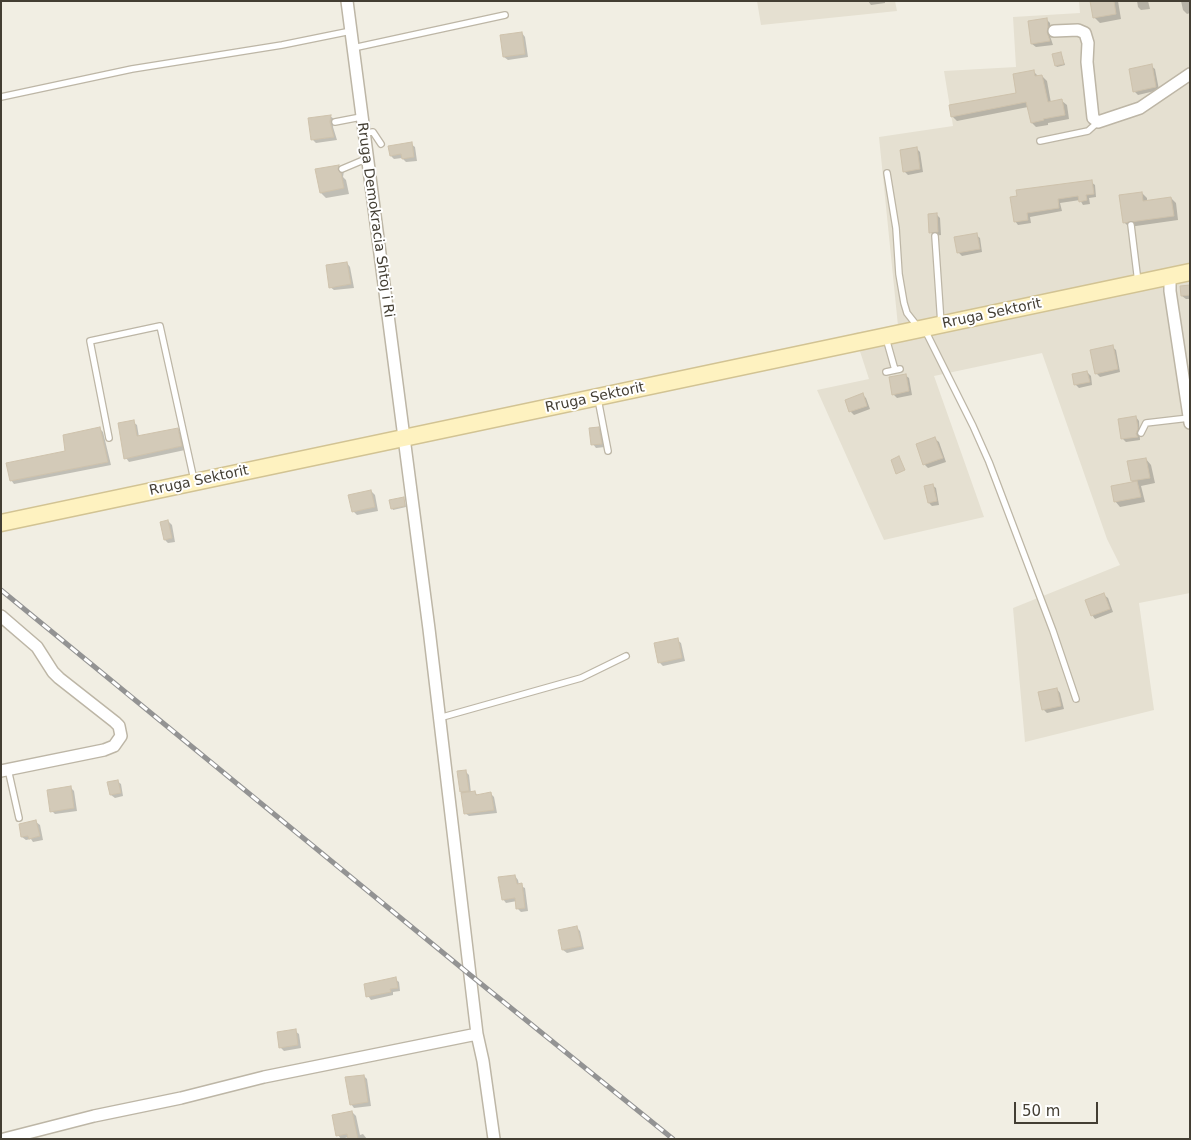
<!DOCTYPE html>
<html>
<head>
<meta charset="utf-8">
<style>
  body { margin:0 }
  #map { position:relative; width:1191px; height:1140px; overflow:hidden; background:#f1eee3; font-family:"DejaVu Sans",sans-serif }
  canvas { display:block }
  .frame { position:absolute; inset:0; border:2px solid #433e33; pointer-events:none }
  .scale { position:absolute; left:1014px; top:1102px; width:84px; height:22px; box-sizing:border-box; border:2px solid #433e33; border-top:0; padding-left:6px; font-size:15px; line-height:18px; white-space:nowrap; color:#433e33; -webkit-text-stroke:4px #fff; paint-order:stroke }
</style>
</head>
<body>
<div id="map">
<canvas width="1191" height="1140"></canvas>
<div class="frame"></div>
<div class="scale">50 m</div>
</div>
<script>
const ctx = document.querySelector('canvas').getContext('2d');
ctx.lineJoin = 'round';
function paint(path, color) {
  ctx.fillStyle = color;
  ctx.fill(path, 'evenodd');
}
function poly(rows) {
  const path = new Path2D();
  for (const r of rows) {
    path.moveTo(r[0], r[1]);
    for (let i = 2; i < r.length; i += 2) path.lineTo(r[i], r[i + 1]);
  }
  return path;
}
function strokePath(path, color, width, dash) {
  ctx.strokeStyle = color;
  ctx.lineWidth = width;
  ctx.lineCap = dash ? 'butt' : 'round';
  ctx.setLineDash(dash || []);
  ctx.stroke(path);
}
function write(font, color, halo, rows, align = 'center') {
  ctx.font = font + ' "DejaVu Sans",sans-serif';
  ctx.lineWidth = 4;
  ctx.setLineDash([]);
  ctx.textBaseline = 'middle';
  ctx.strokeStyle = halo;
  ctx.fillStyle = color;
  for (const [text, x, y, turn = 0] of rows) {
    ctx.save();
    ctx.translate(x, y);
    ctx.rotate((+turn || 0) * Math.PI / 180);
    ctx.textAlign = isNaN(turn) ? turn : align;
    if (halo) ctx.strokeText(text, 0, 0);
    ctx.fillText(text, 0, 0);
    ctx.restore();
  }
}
paint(poly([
  [757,1,895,1,897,11,761,25],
  [1079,1,1190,1,1190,593,1139,603,1154,710,1025,742,1013,608,1120,565,1107,539,1042,353,934,376,984,517,884,540,817,390,869,379,854,333,898,326,879,137,953,126,944,71,1016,67,1013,17,1080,13]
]), '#e5e0d1');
paint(poly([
  [868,1,885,1,885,3,871,5],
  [1091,1,1118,1,1121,19,1100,23,1094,17],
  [1137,1,1148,1,1150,9,1141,10,1138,7],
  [1181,1,1190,1,1190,13,1187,14,1183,10],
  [1046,19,1050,23,1051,31,1050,36,1053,45,1036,47,1032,44],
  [522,33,525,37,528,57,508,60,504,57],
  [1061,53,1065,65,1057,67,1056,66],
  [1151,66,1155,69,1159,90,1138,95,1134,91],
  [1034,72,1039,77,1042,76,1047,81,1051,103,1062,101,1067,105,1069,119,1048,123,1048,125,1036,127,1032,123,1028,107,957,121,952,116,1017,94],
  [330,116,334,119,333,127,337,140,316,143,313,140],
  [411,144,415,147,417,161,406,162,402,158,394,159,391,156],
  [917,149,920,152,923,172,908,175,904,171],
  [338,166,344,171,343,177,346,180,349,194,326,198,321,193],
  [1091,182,1095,185,1096,197,1089,198,1090,204,1083,205,1080,200,1060,203,1062,211,1030,217,1031,223,1018,225,1015,221,1018,197],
  [1142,193,1147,198,1147,202,1171,198,1176,203,1178,220,1129,227,1124,222],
  [937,215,940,218,941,235,934,236,931,232],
  [976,235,980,238,982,252,962,256,958,252],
  [347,263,350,267,354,288,334,290,330,287],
  [1190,286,1190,299,1186,299,1182,296,1181,287],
  [1112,347,1116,350,1120,372,1100,377,1096,373],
  [1087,372,1091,376,1092,385,1079,388,1075,384],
  [905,375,909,378,912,395,897,398,893,394],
  [863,395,866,398,870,409,854,415,850,411],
  [1136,417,1139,421,1140,440,1126,442,1123,439],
  [133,422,137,425,139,437,177,429,181,433,185,450,129,462,126,458],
  [99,428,103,432,111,465,14,484,11,480,66,452],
  [598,428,602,432,605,447,596,448,593,444],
  [935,439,939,442,946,462,928,468,924,464],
  [1146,459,1151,465,1155,483,1141,486,1145,502,1120,507,1115,501,1133,483,1132,481],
  [932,485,936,488,939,505,932,506,929,503],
  [371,491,375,495,378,511,357,515,353,511],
  [404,498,406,507,393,510,392,508],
  [168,521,172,525,175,542,168,543,165,540],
  [1104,595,1108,598,1113,612,1095,619,1092,615],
  [677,640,681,643,685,661,663,666,660,663],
  [1057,689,1060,693,1064,709,1047,713,1044,710],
  [465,771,469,775,471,793,475,792,478,796,490,793,494,797,497,813,469,816,465,813,461,792],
  [117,781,121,784,123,796,115,798,111,795],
  [70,787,74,791,77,811,55,814,52,811],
  [36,822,40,825,43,840,33,842,31,839,26,840,22,837],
  [515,876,518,880,519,885,525,888,528,911,521,912,518,909,517,901,506,903,503,899],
  [577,928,580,931,584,949,567,953,563,950],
  [395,979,399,982,400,991,393,992,393,995,371,1000,368,996],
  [295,1031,299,1034,301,1048,284,1051,280,1047],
  [364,1076,367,1079,371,1106,354,1108,351,1104],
  [352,1112,356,1116,360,1135,363,1134,367,1139,349,1139,349,1137,341,1139,338,1135]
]), '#0003');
const building = poly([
  [1090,1,1114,1,1116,14,1093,18,1090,1],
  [1047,18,1048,27,1047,32,1050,41,1031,44,1028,21,1047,18],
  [522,32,525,54,503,57,500,35,522,32],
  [1061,52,1064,64,1055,66,1052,54,1061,52],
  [1152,64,1156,87,1133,92,1129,69,1152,64],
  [1034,70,1035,76,1042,75,1048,102,1062,99,1065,115,1043,119,1044,120,1031,123,1026,102,951,117,949,105,1016,93,1013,74,1034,70],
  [331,115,330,122,334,137,311,140,308,118,331,115],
  [412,142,414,157,402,159,401,154,390,156,388,146,412,142],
  [917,147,920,169,903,172,900,150,917,147],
  [339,165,338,170,341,173,344,188,320,193,315,169,339,165],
  [1092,180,1094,194,1086,195,1087,200,1079,202,1078,196,1058,199,1059,208,1027,213,1028,220,1014,222,1010,197,1017,196,1016,190,1092,180],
  [1142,192,1143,201,1171,197,1174,216,1123,223,1119,195,1142,192],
  [937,213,938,232,929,233,928,214,937,213],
  [977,233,980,249,957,253,954,237,977,233],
  [347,262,351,284,329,288,326,265,347,262],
  [1190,285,1190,295,1181,296,1180,286,1190,285],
  [1113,345,1118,369,1095,374,1090,350,1113,345],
  [1087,371,1090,382,1074,385,1072,374,1087,371],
  [906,374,909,391,892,395,889,377,906,374],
  [863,393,867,406,849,412,845,400,863,393],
  [1136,416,1138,428,1136,434,1138,437,1121,439,1118,419,1136,416],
  [134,420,137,436,178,428,182,446,124,459,118,423,134,420],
  [100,427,108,462,10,481,6,463,65,451,63,435,100,427],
  [599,427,602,444,591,445,589,428,599,427],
  [935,437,943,458,923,465,916,444,935,437],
  [899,456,905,470,896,474,891,460,899,456],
  [1146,458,1150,478,1131,481,1127,461,1146,458],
  [1137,481,1141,497,1114,502,1111,486,1137,481],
  [933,484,937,501,928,503,924,486,933,484],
  [371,490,375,507,352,512,348,495,371,490],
  [404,497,405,506,391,509,389,500,404,497],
  [168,520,172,538,164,540,160,522,168,520],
  [1104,593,1110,609,1091,616,1085,600,1104,593],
  [678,638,682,658,658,663,654,643,678,638],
  [1057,688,1061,706,1042,710,1038,692,1057,688],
  [466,770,469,791,460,792,457,771,466,770],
  [118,780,121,793,110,795,107,782,118,780],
  [71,786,74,808,50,812,47,790,71,786],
  [475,791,476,795,491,792,494,810,464,814,461,793,475,791],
  [36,820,40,836,29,839,28,836,21,837,19,824,36,820],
  [515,875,517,884,522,883,525,908,516,909,515,898,502,900,498,877,515,875],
  [577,926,582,946,562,950,558,930,577,926],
  [396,977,398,988,390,989,391,992,366,997,364,984,396,977],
  [296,1029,298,1045,279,1048,277,1032,296,1029],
  [364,1075,368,1102,350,1105,345,1077,364,1075],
  [352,1111,358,1139,348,1139,347,1134,336,1136,332,1115,352,1111]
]);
paint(building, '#d3cab8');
strokePath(building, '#cec2ac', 1);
const lane = poly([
  [353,48,505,15],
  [1,97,132,69,282,45,351,31],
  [335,122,361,117],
  [363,133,373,132,381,144],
  [1040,141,1088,131,1098,122],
  [342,169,361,161,367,161],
  [887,173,896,228,899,274,904,303,907,313,918,327],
  [1131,225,1138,282],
  [935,236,941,324],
  [925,330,973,426,989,462,1053,631,1076,699],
  [886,338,895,370],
  [886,372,900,369],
  [598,399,608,451],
  [1141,433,1146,423,1189,418],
  [109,438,90,341,160,326,194,480],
  [439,718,581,678,626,656],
  [8,769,19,818]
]);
const street = poly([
  [347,1,429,629,477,1034,483,1061,494,1139],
  [1054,31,1078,30,1085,33,1088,43,1087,62,1093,118,1098,122,1140,108,1190,74],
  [1170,276,1170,291,1190,423],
  [1,616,37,647,53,672,59,678,115,722,119,726,121,736,114,746,104,750,1,771],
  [4,1139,94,1116,181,1098,264,1077,477,1034]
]);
const secondary = poly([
  [1,523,1190,272]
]);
strokePath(lane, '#bdb6a6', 8);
strokePath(street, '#bdb6a6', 14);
strokePath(secondary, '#d2c393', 19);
strokePath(lane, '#fff', 5.5);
strokePath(street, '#fff', 11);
strokePath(secondary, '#fef2c0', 16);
const rail = poly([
  [1,590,469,974,673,1139]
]);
strokePath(rail, '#939393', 5);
strokePath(rail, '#fff', 3, [9]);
write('14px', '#433e33', '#fff', [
  ["Rruga Demokracia Shtoj i Ri",375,220,82],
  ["Rruga Sektorit",992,314,-12],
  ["Rruga Sektorit",595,398,-12],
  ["Rruga Sektorit",199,481,-12]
]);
</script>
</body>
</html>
